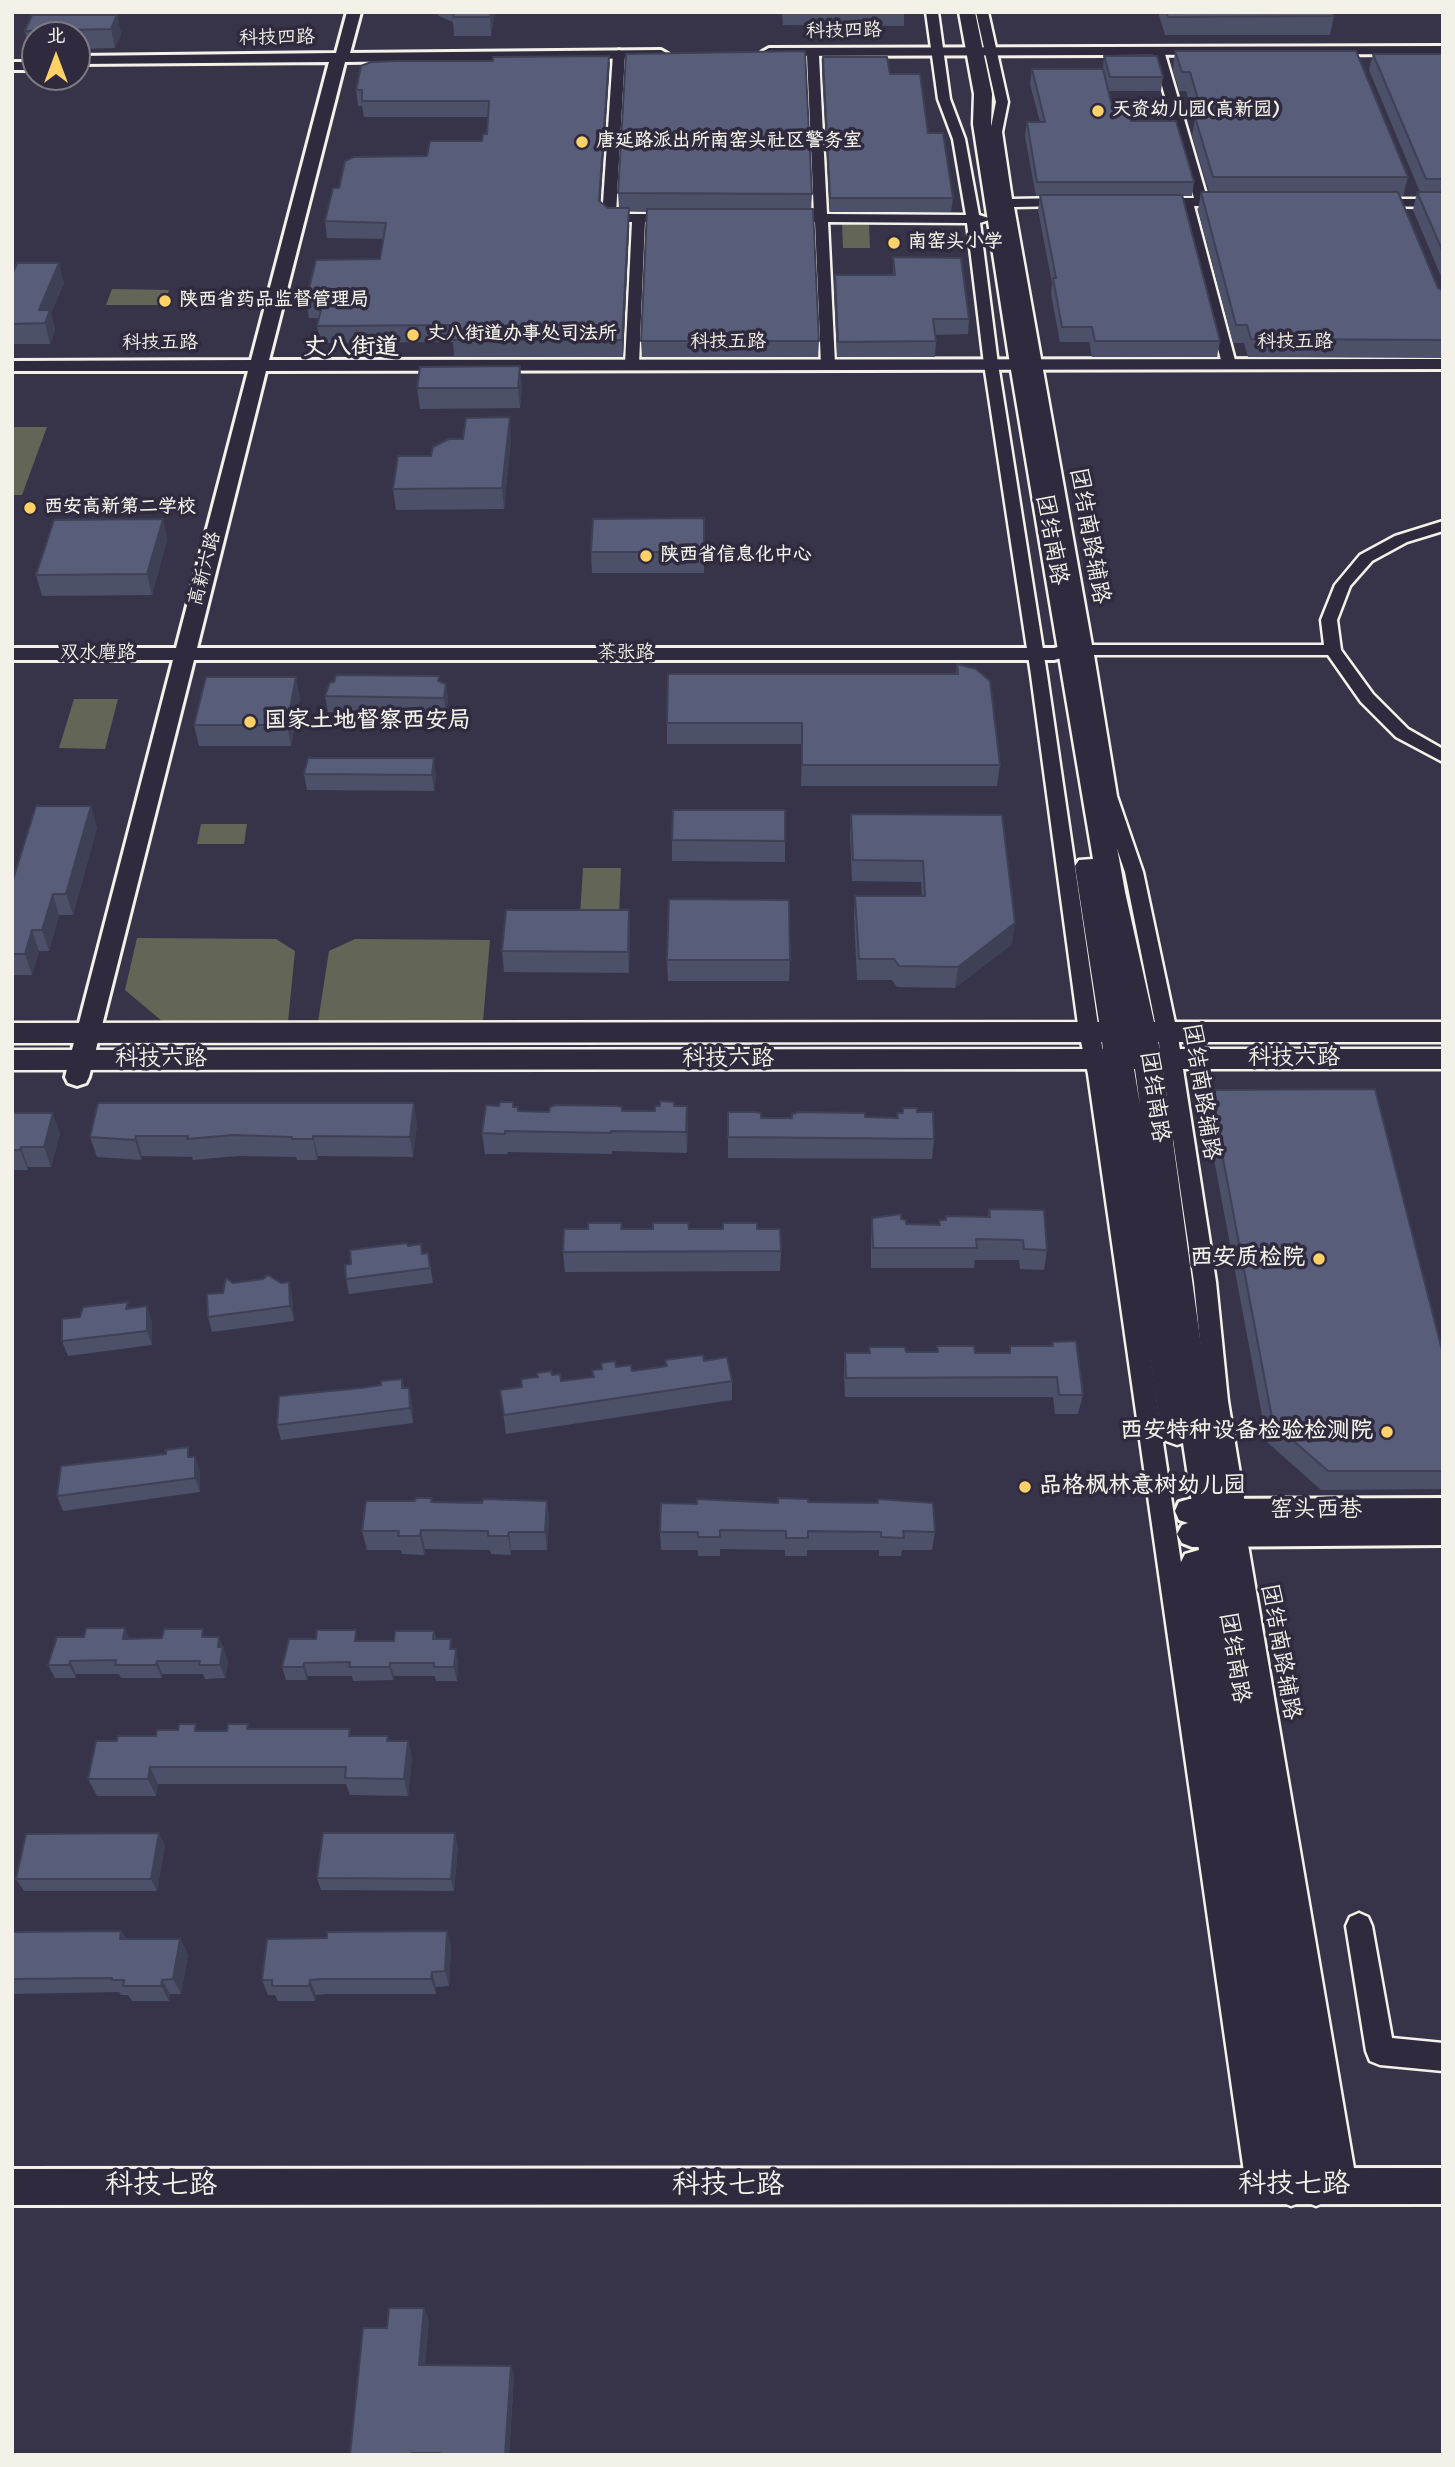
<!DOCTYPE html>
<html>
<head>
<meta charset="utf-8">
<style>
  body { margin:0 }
  #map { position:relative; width:1455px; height:2467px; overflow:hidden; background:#373449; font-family:Mynerve,"LXGW WenKai TC",sans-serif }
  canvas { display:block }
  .frame { position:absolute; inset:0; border:14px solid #f4f1e8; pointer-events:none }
  .north { position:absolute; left:21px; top:21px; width:70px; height:70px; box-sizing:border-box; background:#2f2a3d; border:2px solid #7e7a81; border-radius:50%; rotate:0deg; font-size:19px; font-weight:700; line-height:28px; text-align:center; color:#f4f1e8 }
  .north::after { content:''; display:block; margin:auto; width:24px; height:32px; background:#ffd166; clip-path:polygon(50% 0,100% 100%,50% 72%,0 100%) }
</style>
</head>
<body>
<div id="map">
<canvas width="1455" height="2467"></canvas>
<div class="frame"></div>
<div class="north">北</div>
</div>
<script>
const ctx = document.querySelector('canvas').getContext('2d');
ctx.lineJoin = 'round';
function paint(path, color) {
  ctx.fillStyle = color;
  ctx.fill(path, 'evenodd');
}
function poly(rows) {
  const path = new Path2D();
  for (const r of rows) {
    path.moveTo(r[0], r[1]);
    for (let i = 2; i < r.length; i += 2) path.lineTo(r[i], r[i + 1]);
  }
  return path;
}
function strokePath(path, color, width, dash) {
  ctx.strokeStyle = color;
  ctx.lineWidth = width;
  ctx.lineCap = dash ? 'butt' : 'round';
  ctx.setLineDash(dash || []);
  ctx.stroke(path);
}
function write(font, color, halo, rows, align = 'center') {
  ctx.font = font + ' Mynerve,"LXGW WenKai TC",sans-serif';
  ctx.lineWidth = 7;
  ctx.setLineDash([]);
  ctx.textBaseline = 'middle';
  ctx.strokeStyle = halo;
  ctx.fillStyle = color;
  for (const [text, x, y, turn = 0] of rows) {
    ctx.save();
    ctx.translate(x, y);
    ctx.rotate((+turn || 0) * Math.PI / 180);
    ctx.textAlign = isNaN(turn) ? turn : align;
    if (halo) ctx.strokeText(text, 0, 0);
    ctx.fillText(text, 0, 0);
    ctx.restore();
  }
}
paint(poly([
  [842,224,869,224,870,248,843,248],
  [112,289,169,290,164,305,106,305],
  [12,427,47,427,22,495,12,495],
  [74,699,118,699,105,749,59,748],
  [201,824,247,824,244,844,197,844],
  [583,868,621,868,619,915,580,915],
  [137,938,276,939,295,951,288,1022,163,1022,125,990],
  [355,939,490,940,483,1021,318,1022,329,951]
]), '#636557');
const minor = poly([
  [926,12,938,12,950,99,965,139,979,215,992,219,980,223,998,364,1047,675,1099,1032,1108,1074,1274,2186,1270,2196,1260,2200,1250,2196,1246,2186,1088,1074,1079,1032,1031,675,984,364,967,223,828,222,835,364,828,368,821,364,815,222,786,222,779,218,786,214,814,214,807,56,813,52,819,56,827,214,966,215,953,139,938,99,926,12],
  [976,12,988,12,1008,102,1002,132,1012,199,1066,198,1072,202,1066,206,1014,207,1092,645,1324,645,1321,620,1335,585,1360,555,1395,536,1443,521,1443,531,1407,542,1372,561,1350,586,1337,620,1341,650,1373,694,1408,729,1443,749,1443,762,1396,737,1361,702,1328,655,1094,655,1117,796,1143,872,1178,1037,1216,1282,1228,1401,1246,1510,1246,1533,1357,2186,1353,2196,1343,2200,1333,2196,1329,2186,1222,1533,1222,1510,1206,1401,1194,1282,1158,1037,1125,872,1099,796,1077,655,1067,654,1065,650,1067,646,1075,645,1001,207,989,203,1000,199,990,132,996,102,976,12],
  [619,50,625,54,616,214,674,214,681,218,674,222,645,222,639,364,632,368,625,364,632,222,609,222,602,218,613,54,619,50],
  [1159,50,1165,54,1207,198,1227,198,1233,202,1227,206,1194,206,1236,364,1229,368,1222,364,1182,206,1158,206,1152,202,1158,198,1194,198,1153,54,1159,50],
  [1375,199,1443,199,1443,207,1370,206,1369,203,1375,199],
  [1359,1913,1368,1917,1372,1926,1392,2038,1443,2043,1443,2071,1380,2065,1370,2061,1366,2051,1346,1926,1350,1917,1359,1913]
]);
const tertiary = poly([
  [347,12,361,12,350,53,661,50,668,54,661,58,345,62,269,360,1443,359,1443,369,266,371,197,648,1054,648,1069,644,1076,646,1079,650,1076,654,1054,660,194,660,89,1077,86,1083,77,1086,68,1083,65,1077,173,660,12,660,12,648,176,648,248,371,12,371,12,361,251,360,329,62,77,64,77,56,336,53,347,12],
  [1443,46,1443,54,769,56,762,52,769,48,1443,46],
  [12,62,35,62,35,70,12,70,12,62],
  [1443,1498,1443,1545,1192,1547,1182,1543,1177,1534,1182,1525,1188,1523,1179,1520,1175,1511,1179,1502,1189,1499,1443,1498],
  [1443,2168,1443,2204,12,2205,12,2169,1443,2168]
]);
const secondary = poly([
  [959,12,975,12,992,94,991,124,1030,364,1125,892,1154,1022,1443,1022,1443,1042,1158,1042,1160,1049,1443,1049,1443,1069,1163,1069,1210,1411,1336,2186,1330,2200,1316,2206,1304,2201,1291,2206,1277,2200,1271,2186,1180,1564,1185,1554,1199,1550,1183,1443,1177,1445,1166,1441,1161,1432,1106,1069,12,1070,12,1050,1103,1049,1102,1042,12,1043,12,1023,1099,1022,1075,866,1079,860,1093,859,1010,364,973,124,974,94,959,12],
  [1134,1069,1135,1069,1140,1105,1134,1069]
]);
strokePath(minor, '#f4f1e8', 5);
strokePath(tertiary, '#f4f1e8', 6);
strokePath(secondary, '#f4f1e8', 5);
paint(minor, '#2f2a3d');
paint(tertiary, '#2f2a3d');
paint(secondary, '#2f2a3d');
paint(poly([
  [435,12,495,12,491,36,454,36,453,22,439,16],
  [782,12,904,12,904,26,783,25],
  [1158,12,1333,12,1334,16,1330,35,1165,35],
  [117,15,121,34,115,48,77,49,77,35,35,35,35,50,29,50,25,31],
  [1175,51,1408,177,1403,196,1400,196,1438,288,1443,291,1443,358,1248,357,1244,343,1233,343,1198,210,1201,192,1209,192,1192,136,1195,119,1186,91,1179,91,1173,70],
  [1373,54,1443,54,1443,281,1413,210,1417,192,1420,192,1369,70],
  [1104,56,1163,77,1161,91,1108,91,1112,106,1131,121,1194,182,1192,196,1183,196,1220,341,1217,357,1092,357,1089,342,1060,342,1051,294,1052,283,1038,210,1040,196,1036,196,1025,136,1027,122,1040,122,1030,84,1032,69,1103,69],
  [823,57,890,74,928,133,953,198,951,212,830,212,822,72],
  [609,72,600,202,608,208,619,208,618,193,812,194,811,209,819,341,818,357,642,357,641,341,647,212,629,211,629,225,623,357,454,357,453,342,320,343,317,326,319,318,309,318,306,301,380,259,383,239,327,238,325,221,339,188,427,156,482,141,487,134,488,117,364,117,362,106,358,106,356,90],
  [893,257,969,319,968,334,935,335,936,341,935,357,837,357,834,290,835,275,893,275],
  [12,275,64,283,51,313,55,330,50,344,12,344],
  [522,387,520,408,420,409,417,388],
  [511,438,504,509,396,510,393,489,431,456],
  [704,518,704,573,592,573,591,552],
  [163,519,167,540,152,595,42,596,36,575],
  [957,664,1000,765,997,786,801,786,802,744,667,744,667,723,956,674],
  [439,681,446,684,448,699,446,714,328,712,325,696],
  [300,698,291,746,199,746,194,725],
  [304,774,436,774,434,791,307,790],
  [851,814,1002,815,1012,944,955,988,897,987,892,980,857,980,854,917,855,896,922,896,921,882,852,881,850,835],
  [97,827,73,915,59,915,49,951,39,951,32,975,12,975,12,883],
  [672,840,785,841,785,862,672,861],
  [630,931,629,973,504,972,502,951],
  [667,960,790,960,789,981,668,981],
  [1210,1090,1443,1354,1443,1489,1321,1490,1267,1442,1205,1111],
  [499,1106,518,1107,519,1111,549,1112,655,1111,674,1106,688,1127,687,1153,612,1151,612,1154,508,1152,507,1154,485,1154,482,1133],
  [903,1108,917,1112,934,1139,932,1159,728,1158,728,1137,761,1118,897,1118,897,1113,902,1113],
  [12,1113,60,1133,51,1167,28,1167,28,1170,12,1170],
  [417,1123,413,1157,318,1156,317,1160,297,1160,296,1157,238,1156,193,1160,192,1157,142,1156,141,1160,97,1157,90,1137],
  [989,1209,1047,1250,1044,1270,1020,1269,1019,1260,975,1260,974,1268,871,1268,871,1238,872,1218,901,1219,906,1224,939,1225,939,1220,945,1220,946,1216,988,1217],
  [622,1229,757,1229,781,1251,780,1271,565,1272,563,1252],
  [408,1246,423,1254,428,1253,433,1283,349,1294,346,1279,351,1264],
  [289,1282,292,1297,294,1321,212,1332,208,1317,223,1293,233,1283,281,1283],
  [130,1308,152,1321,152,1345,68,1356,62,1341],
  [1052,1342,1083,1395,1078,1414,1055,1414,1053,1397,845,1397,844,1373,845,1353,869,1353,869,1347,906,1352,937,1352,937,1346,975,1353,1009,1353,1010,1346,1052,1346],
  [665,1360,704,1361,732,1381,732,1400,506,1434,500,1390,522,1387,552,1375,561,1381,593,1377,592,1370,602,1369,601,1363,632,1371,665,1366],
  [402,1379,404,1388,409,1388,412,1402,413,1423,281,1440,277,1425,361,1388,381,1385],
  [192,1457,200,1471,200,1492,63,1511,57,1496],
  [878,1499,935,1532,932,1550,902,1550,901,1556,879,1556,879,1550,807,1550,807,1556,785,1556,785,1550,720,1549,720,1556,698,1556,698,1550,661,1550,660,1532,697,1504,808,1502,878,1503],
  [547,1501,549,1520,547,1550,511,1550,511,1555,491,1554,490,1550,425,1549,424,1555,402,1554,401,1550,367,1550,362,1531,432,1502],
  [434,1631,436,1639,453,1649,456,1649,458,1663,457,1681,436,1681,435,1676,394,1676,393,1680,353,1681,352,1676,308,1676,307,1680,286,1680,282,1667,359,1641,394,1641],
  [219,1637,228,1661,225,1678,205,1679,203,1674,162,1674,162,1678,121,1678,119,1674,76,1674,76,1678,55,1678,48,1665,130,1639],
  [250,1729,352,1736,389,1741,408,1741,412,1758,408,1796,350,1795,346,1784,158,1784,156,1796,97,1796,88,1779,117,1741,199,1731],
  [165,1845,157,1891,24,1891,16,1879],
  [458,1846,454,1891,321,1890,317,1878],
  [121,1931,126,1939,180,1939,188,1954,181,1994,170,1994,169,2001,132,2001,128,1995,121,1995,119,1992,13,1994,12,1992,12,1932],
  [447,1931,451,1947,449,1986,436,1987,436,1994,327,1994,316,1995,315,2001,278,2001,275,1995,268,1995,262,1980,327,1938],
  [429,2319,425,2365,511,2366,514,2376,509,2455,350,2455,387,2328]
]), '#4c5069');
paint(poly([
  [491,12,495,12,491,36,490,17],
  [117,15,121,34,115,48,111,29],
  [609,56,609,72,599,218,599,201],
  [629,208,629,225,623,357,622,340],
  [59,263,64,283,51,313,55,330,50,344,45,323,39,310],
  [520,366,522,387,520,408,518,388],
  [510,417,511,438,504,509,502,488],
  [163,519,167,540,152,595,147,574],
  [296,677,300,698,291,746,287,725],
  [446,684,448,699,446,714,444,698],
  [434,758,436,774,434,791,432,775],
  [91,806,97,827,73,915,66,894],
  [53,894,59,915,49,951,42,930],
  [629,910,630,931,629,973,628,952],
  [1015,923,1012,944,955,988,958,967],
  [32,930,39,951,32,975,25,954],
  [414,1103,417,1123,413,1157,410,1137],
  [687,1106,688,1127,687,1153,686,1132],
  [53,1113,60,1133,51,1167,44,1147],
  [136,1136,142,1156,141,1160,135,1140],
  [313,1136,318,1156,317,1160,313,1139],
  [21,1147,28,1167,28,1170,20,1150],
  [289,1282,292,1297,294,1321,290,1306],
  [147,1306,152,1321,152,1345,147,1331],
  [409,1388,412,1402,413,1423,410,1408],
  [195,1457,200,1471,200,1492,195,1478],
  [547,1501,549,1520,547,1550,545,1532],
  [421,1530,425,1549,424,1555,420,1536],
  [509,1532,511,1550,511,1555,508,1536],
  [125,1628,131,1642,123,1639],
  [219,1637,228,1661,225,1678,220,1665,218,1647],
  [456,1649,458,1663,457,1681,454,1667],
  [70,1661,76,1674,76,1678,69,1665],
  [157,1661,162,1674,162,1678,156,1665],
  [304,1663,308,1676,307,1680,303,1667],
  [390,1663,394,1676,393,1680,390,1667],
  [408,1741,412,1758,408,1796,404,1779],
  [150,1767,158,1784,156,1796,148,1779],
  [159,1833,165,1845,157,1891,151,1879],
  [455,1833,458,1846,454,1891,451,1879],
  [121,1931,130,1947,120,1939],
  [447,1931,451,1947,449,1986,445,1971],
  [180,1939,188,1954,181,1994,173,1979],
  [432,1972,436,1987,436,1994,431,1979],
  [162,1980,170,1994,169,2001,161,1986],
  [310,1980,316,1995,315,2001,309,1986],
  [424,2308,429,2319,424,2376,419,2365],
  [511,2366,514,2376,509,2455,505,2455]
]), '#3e4155');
const building = poly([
  [454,12,491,12,490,17,453,17,454,12],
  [1166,12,1333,12,1334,16,1168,17,1166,12],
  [32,15,117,15,111,29,25,31,32,15],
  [805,51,812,194,618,193,626,54,805,51],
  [1175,51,1356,51,1408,177,1213,177,1195,117,1201,117,1199,102,1190,72,1182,72,1175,51],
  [1373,54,1443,54,1443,179,1426,179,1373,54],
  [609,56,599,201,608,208,629,208,622,340,453,340,455,325,317,326,323,301,306,301,316,260,380,259,386,223,325,221,333,188,339,188,345,161,354,157,427,156,430,141,482,141,483,134,487,134,489,101,362,101,362,90,356,90,361,66,371,62,396,61,493,61,493,57,609,56],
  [1104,56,1157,56,1163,77,1110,77,1104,56],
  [823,57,887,57,890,74,920,74,928,133,943,133,953,198,830,198,823,57],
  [1032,69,1103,69,1112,106,1127,106,1131,121,1176,121,1194,182,1037,182,1027,122,1045,122,1032,69],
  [1201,192,1398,192,1438,288,1443,291,1443,340,1251,339,1247,325,1236,325,1201,192],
  [1417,192,1443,192,1443,252,1417,192],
  [1040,195,1182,195,1220,341,1095,341,1092,327,1062,327,1053,278,1056,278,1040,195],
  [647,209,813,209,819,341,641,341,647,209],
  [893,257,961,258,969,319,933,319,936,341,838,342,835,275,895,275,893,257],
  [17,263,59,263,39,310,50,310,45,323,12,324,12,275,17,263],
  [520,366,518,388,417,388,420,367,520,366],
  [510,417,502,488,393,489,398,456,431,456,433,447,449,439,463,439,466,418,510,417],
  [704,518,704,552,591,552,593,519,704,518],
  [163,519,147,574,36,575,54,520,163,519],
  [957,664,976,669,990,681,1000,765,802,765,802,723,667,723,668,674,958,674,957,664],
  [336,675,439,676,438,681,446,684,444,698,325,696,330,682,334,682,336,675],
  [206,677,296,677,287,725,194,725,206,677],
  [308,758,434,758,432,775,304,774,308,758],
  [36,806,91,806,66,894,53,894,42,930,32,930,25,954,12,954,12,883,36,806],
  [673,810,785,810,785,841,672,840,673,810],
  [851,814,1002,815,1015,923,958,967,899,966,894,959,859,959,855,896,925,896,923,861,853,860,851,814],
  [669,899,789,900,790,960,667,960,669,899],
  [506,910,629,910,628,952,502,951,506,910],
  [1375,1089,1443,1354,1443,1471,1328,1471,1273,1423,1210,1090,1375,1089],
  [660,1101,674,1102,674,1106,687,1106,686,1132,611,1131,611,1133,505,1131,505,1134,482,1133,486,1105,499,1106,500,1102,513,1102,513,1107,518,1107,518,1111,549,1112,550,1107,556,1105,617,1106,622,1107,622,1111,655,1111,655,1106,660,1106,660,1101],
  [98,1103,414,1103,410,1137,313,1136,313,1139,292,1139,292,1137,233,1135,187,1139,188,1136,136,1136,135,1140,90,1137,98,1103],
  [903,1108,917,1108,917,1112,933,1112,934,1139,728,1137,728,1112,755,1112,761,1113,761,1118,792,1118,792,1114,799,1112,859,1113,865,1113,865,1117,898,1118,897,1113,903,1113,903,1108],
  [12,1113,53,1113,44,1147,21,1147,20,1150,12,1150,12,1113],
  [989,1209,1044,1210,1047,1250,1024,1249,1023,1240,976,1239,977,1248,873,1248,872,1218,901,1214,901,1219,906,1220,906,1224,940,1225,939,1220,946,1220,946,1216,990,1217,989,1209],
  [588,1223,622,1223,621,1229,653,1229,653,1223,688,1223,689,1229,723,1229,723,1223,757,1223,757,1229,780,1229,781,1251,563,1252,564,1229,588,1229,588,1223],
  [407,1243,408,1246,421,1244,422,1254,428,1253,430,1268,346,1279,345,1265,351,1264,350,1250,407,1243],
  [268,1275,281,1283,289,1282,290,1306,208,1317,207,1294,223,1293,226,1278,233,1283,263,1279,268,1275],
  [128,1302,126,1309,147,1306,147,1331,62,1341,62,1319,80,1317,83,1307,128,1302],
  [1076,1341,1083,1395,1059,1395,1057,1377,846,1378,845,1353,870,1353,869,1347,905,1347,906,1352,938,1352,937,1346,974,1346,975,1353,1010,1353,1010,1346,1053,1346,1052,1342,1076,1341],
  [703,1355,704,1361,727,1357,732,1381,504,1415,500,1390,522,1387,521,1379,538,1377,537,1373,551,1371,552,1375,560,1374,561,1381,594,1377,592,1370,602,1369,601,1363,615,1361,616,1367,631,1365,632,1371,667,1366,665,1360,703,1355],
  [402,1379,402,1388,409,1388,410,1408,277,1425,279,1396,361,1388,381,1385,381,1381,402,1379],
  [188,1447,188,1457,195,1457,195,1478,57,1496,61,1466,166,1454,166,1450,188,1447],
  [416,1498,432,1498,431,1502,482,1503,483,1499,547,1501,545,1532,509,1532,508,1536,488,1536,488,1531,421,1530,420,1536,398,1536,399,1531,362,1531,366,1501,415,1501,416,1498],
  [778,1498,808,1499,808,1502,878,1503,878,1499,933,1503,935,1532,903,1531,904,1538,881,1537,881,1532,808,1531,808,1538,786,1538,786,1531,720,1530,720,1537,698,1537,698,1532,660,1532,661,1503,697,1504,697,1499,778,1503,778,1498],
  [86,1628,125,1628,123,1639,162,1638,164,1629,203,1629,202,1637,219,1637,218,1647,223,1647,220,1665,199,1665,200,1661,157,1661,156,1665,115,1665,116,1660,70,1661,69,1665,48,1665,57,1637,84,1637,86,1628],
  [317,1630,356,1630,355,1641,394,1641,395,1631,434,1631,433,1639,451,1639,450,1649,456,1649,454,1667,434,1667,434,1663,390,1663,390,1667,349,1667,350,1662,304,1663,303,1667,282,1667,289,1639,316,1639,317,1630],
  [179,1724,196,1724,195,1731,227,1731,228,1724,248,1724,247,1729,350,1729,349,1736,388,1736,387,1741,408,1741,404,1779,345,1778,346,1767,150,1767,148,1779,88,1779,96,1741,117,1741,118,1736,156,1736,157,1730,178,1730,179,1724],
  [159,1833,151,1879,16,1879,26,1834,159,1833],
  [323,1833,455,1833,451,1879,317,1878,323,1833],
  [121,1931,120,1939,180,1939,173,1979,162,1980,161,1986,123,1986,124,1980,112,1980,112,1978,12,1979,12,1932,121,1931],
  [447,1931,445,1971,432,1972,431,1979,321,1979,310,1980,309,1986,272,1986,272,1980,262,1980,267,1939,327,1938,327,1932,447,1931],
  [389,2308,424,2308,419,2365,511,2366,505,2455,440,2455,440,2453,412,2453,412,2455,350,2455,363,2328,387,2328,389,2308]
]);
paint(building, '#585d7a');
strokePath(building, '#3e4155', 2);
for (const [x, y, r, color] of [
  [1098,111,7,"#ffd166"],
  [582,142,7,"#ffd166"],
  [894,243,7,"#ffd166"],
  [165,301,7,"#ffd166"],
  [413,335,7,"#ffd166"],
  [30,508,7,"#ffd166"],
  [646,556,7,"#ffd166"],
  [250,722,7,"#ffd166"],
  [1319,1259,7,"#ffd166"],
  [1387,1432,7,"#ffd166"],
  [1025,1487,7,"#ffd166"]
]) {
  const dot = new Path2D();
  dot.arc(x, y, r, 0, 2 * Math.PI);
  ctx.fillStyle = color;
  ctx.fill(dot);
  strokePath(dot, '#2f2a3d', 2.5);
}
write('19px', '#f4f1e8', '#2f2a3d', [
  ["科技四路",844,32,-1],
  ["科技四路",277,39,-1],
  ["科技五路",728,343],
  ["科技五路",1295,343],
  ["科技五路",160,344],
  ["高新六路",206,569,-75],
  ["双水磨路",98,654],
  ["茶张路",626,654]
]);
write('bold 19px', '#f4f1e8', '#2f2a3d', [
  ["天资幼儿园(高新园)",1112,111],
  ["唐延路派出所南窑头社区警务室",596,142],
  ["南窑头小学",908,243],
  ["陕西省药品监督管理局",179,301],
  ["丈八街道办事处司法所",427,335],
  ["西安高新第二学校",44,508],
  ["陕西省信息化中心",660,556]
], 'left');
write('23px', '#f4f1e8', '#2f2a3d', [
  ["团结南路辅路",1088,536,80],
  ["团结南路",1050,540,80],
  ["科技六路",1294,1059],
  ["科技六路",161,1060],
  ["科技六路",728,1060],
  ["团结南路辅路",1200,1092,81],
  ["团结南路",1153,1097,82],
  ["窑头西巷",1316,1511],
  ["团结南路辅路",1279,1652,80],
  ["团结南路",1233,1658,81]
]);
write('bold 23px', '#f4f1e8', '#2f2a3d', [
  ["国家土地督察西安局",264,722],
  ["西安质检院",1305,1259,"right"],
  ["西安特种设备检验检测院",1373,1432,"right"],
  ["品格枫林意树幼儿园",1039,1487]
], 'left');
write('bold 24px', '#f4f1e8', '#2f2a3d', [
  ["丈八街道",351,349]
]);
write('28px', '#f4f1e8', '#2f2a3d', [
  ["科技七路",1294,2186],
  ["科技七路",161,2187],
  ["科技七路",728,2187]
]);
</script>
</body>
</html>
